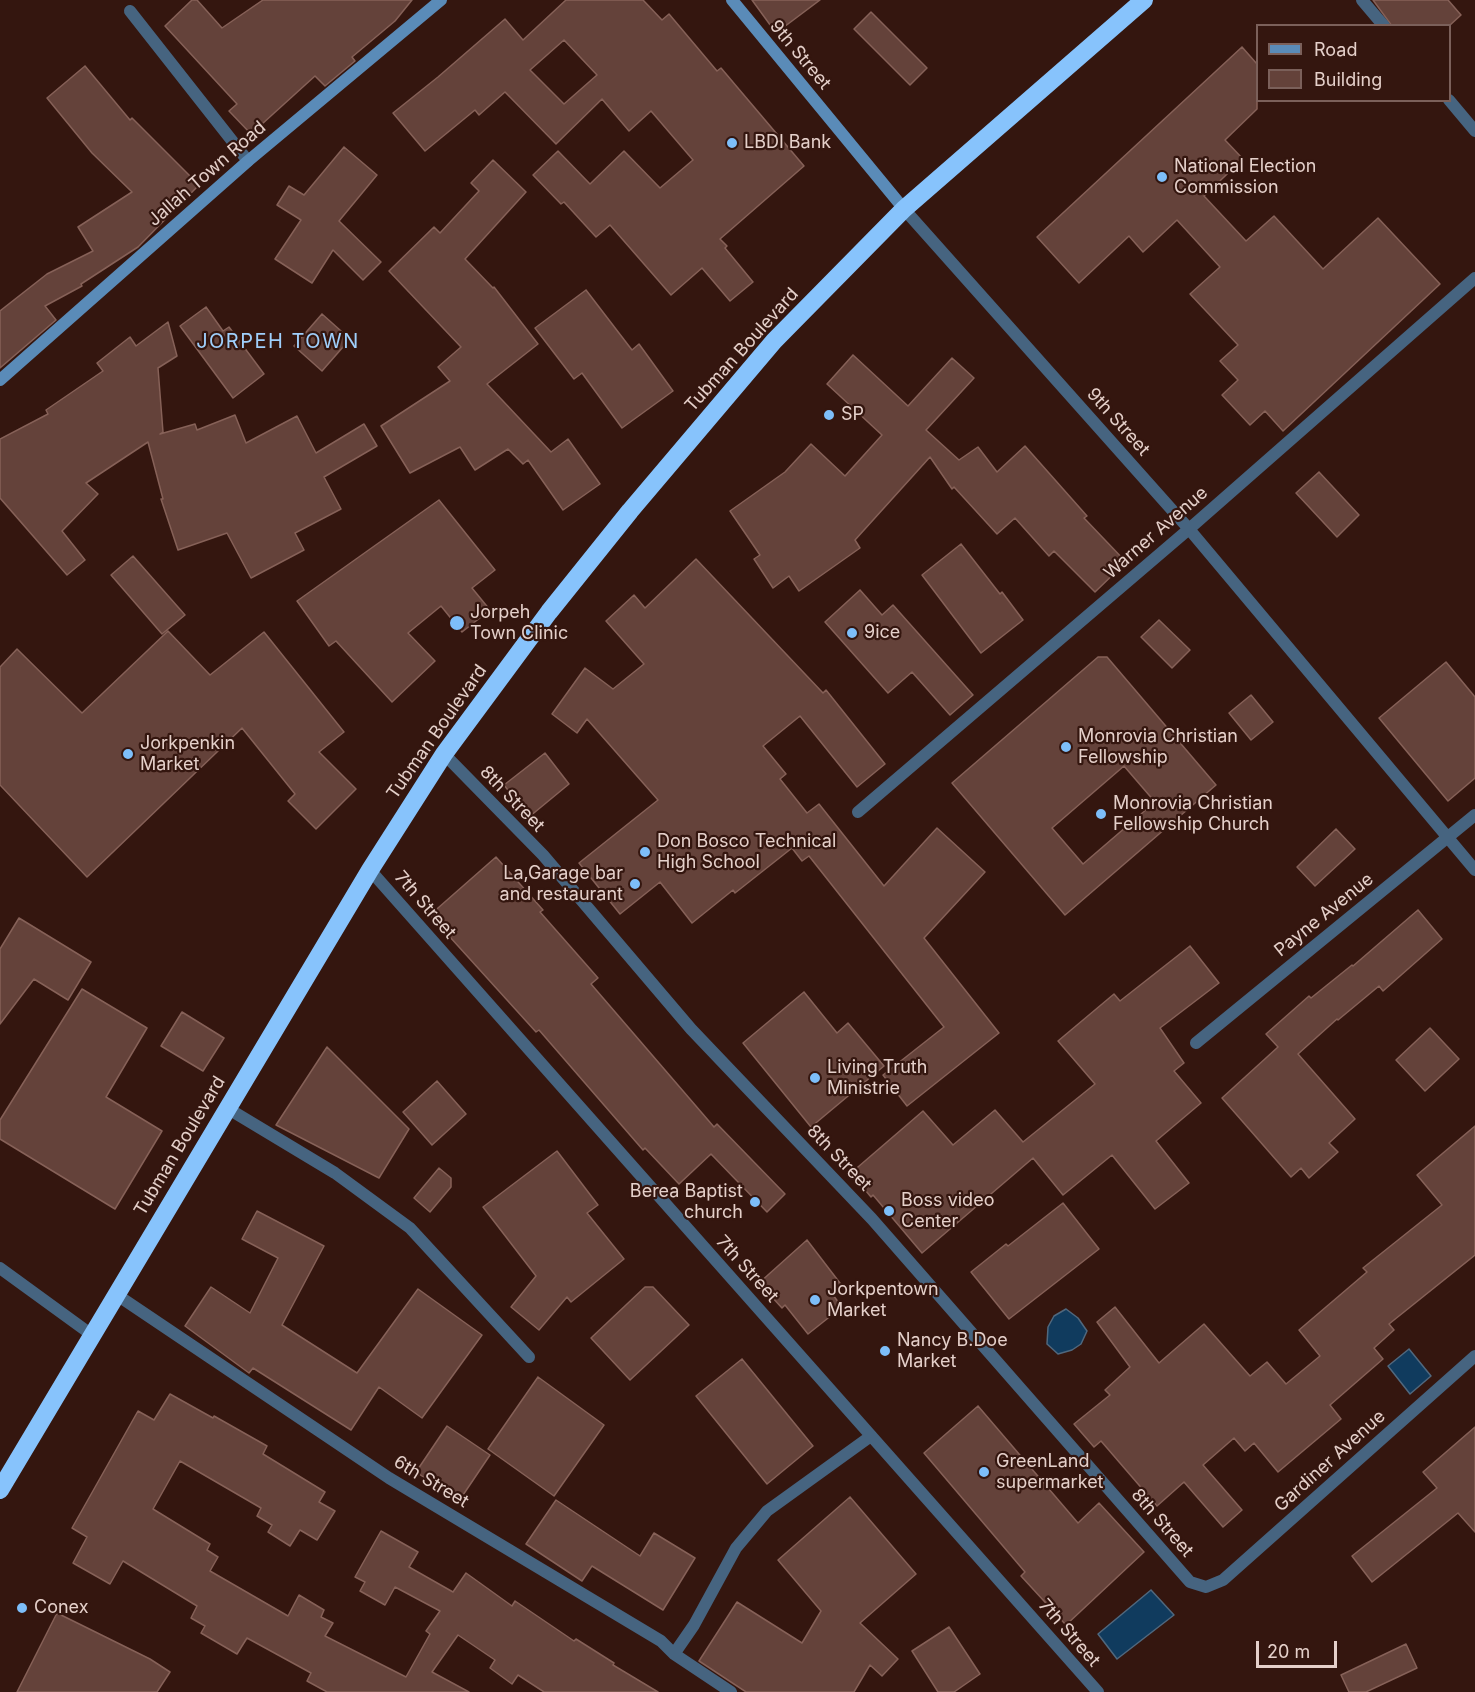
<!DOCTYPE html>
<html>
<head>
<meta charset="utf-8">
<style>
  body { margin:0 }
  #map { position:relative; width:1475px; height:1692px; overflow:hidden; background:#34160f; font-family:Inter,sans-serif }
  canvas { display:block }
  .legend { position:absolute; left:1256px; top:24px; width:195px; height:78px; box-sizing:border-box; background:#34160f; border:2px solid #7b605a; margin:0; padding:8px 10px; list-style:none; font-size:18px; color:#e5d0ca }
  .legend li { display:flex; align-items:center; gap:12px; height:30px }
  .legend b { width:30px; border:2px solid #7b605a }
  .scale { position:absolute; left:1256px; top:1641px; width:81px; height:27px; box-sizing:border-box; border:3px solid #e5d0ca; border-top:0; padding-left:8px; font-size:18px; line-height:21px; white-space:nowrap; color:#e5d0ca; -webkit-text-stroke:4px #34160f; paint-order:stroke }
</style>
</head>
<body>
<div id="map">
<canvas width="1475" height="1692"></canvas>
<ul class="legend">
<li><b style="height:8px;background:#5a8bb8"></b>Road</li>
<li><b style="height:16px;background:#64423a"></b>Building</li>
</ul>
<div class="scale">20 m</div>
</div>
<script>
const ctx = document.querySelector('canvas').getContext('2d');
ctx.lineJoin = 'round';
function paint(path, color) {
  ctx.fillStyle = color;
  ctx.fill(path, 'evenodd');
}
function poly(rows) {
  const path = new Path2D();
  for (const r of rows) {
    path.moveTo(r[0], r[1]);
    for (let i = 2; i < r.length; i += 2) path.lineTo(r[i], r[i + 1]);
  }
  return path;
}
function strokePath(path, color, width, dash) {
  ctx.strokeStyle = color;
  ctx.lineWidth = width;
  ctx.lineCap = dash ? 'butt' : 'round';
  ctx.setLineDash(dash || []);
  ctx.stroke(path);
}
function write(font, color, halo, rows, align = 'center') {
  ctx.font = font + ' Inter,sans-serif';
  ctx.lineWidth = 4.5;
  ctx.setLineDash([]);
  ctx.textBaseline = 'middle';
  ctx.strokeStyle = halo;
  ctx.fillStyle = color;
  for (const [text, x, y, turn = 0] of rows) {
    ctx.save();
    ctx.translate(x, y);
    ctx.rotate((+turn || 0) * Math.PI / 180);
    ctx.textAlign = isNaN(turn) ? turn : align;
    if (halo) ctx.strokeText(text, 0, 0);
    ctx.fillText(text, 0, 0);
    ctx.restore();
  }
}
const water = poly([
  [1066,1309,1078,1318,1087,1331,1081,1344,1072,1350,1058,1354,1047,1344,1048,1327,1054,1316,1066,1309],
  [1409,1349,1431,1376,1410,1394,1388,1366,1409,1349],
  [1151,1590,1174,1615,1117,1659,1098,1634,1151,1590]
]);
paint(water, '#103b5e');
strokePath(water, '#50687e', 1.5);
const building = poly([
  [192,0,197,0,222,28,263,0,412,0,395,21,352,57,355,61,325,86,315,76,251,134,229,111,237,104,165,26,192,0],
  [566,0,643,0,662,20,669,14,717,71,721,68,804,166,720,239,727,246,725,248,753,282,730,301,702,268,671,295,610,225,596,237,564,202,561,204,533,175,558,151,590,184,624,151,660,188,693,160,651,111,629,131,602,99,556,144,505,92,479,115,475,110,425,151,393,113,438,77,505,19,523,40,566,0],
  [564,40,597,75,564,104,530,70,564,40],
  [752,0,820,0,776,33,752,0],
  [1373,0,1448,0,1461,15,1449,26,1392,26,1373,0],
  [871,12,927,68,910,85,854,29,871,12],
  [1242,47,1257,64,1257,109,1225,140,1243,159,1204,196,1246,241,1274,216,1323,269,1378,218,1440,284,1283,431,1265,411,1250,425,1222,395,1238,380,1220,361,1238,345,1190,294,1220,267,1177,220,1143,252,1129,236,1079,283,1037,237,1242,47],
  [85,66,130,120,132,118,199,185,138,247,81,284,82,286,45,306,56,320,0,368,0,311,47,274,93,251,78,227,132,192,92,153,47,98,85,66],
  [344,147,377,175,339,221,381,262,363,280,333,250,312,283,275,259,301,220,277,205,289,186,304,195,344,147],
  [493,160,526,192,465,259,493,288,494,287,538,344,487,384,551,452,568,439,600,484,563,510,528,460,523,464,508,449,475,470,460,447,410,473,381,426,450,381,438,367,461,347,389,271,434,227,440,233,479,191,471,183,493,160],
  [586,290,632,350,639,344,673,391,622,428,582,373,574,379,535,328,586,290],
  [206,307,223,331,229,327,264,374,233,398,180,326,206,307],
  [322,314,350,339,322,371,294,346,322,314],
  [168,322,177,356,158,368,163,432,160,434,195,424,197,430,235,415,246,443,297,416,316,453,364,424,377,446,324,477,341,509,295,533,304,550,251,578,227,533,178,550,161,499,163,499,148,442,86,483,98,494,62,531,85,560,67,575,0,498,0,439,48,414,46,410,103,371,97,363,130,337,136,346,168,322],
  [853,355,908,406,952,358,974,378,926,430,959,460,978,447,997,472,1025,446,1087,516,1084,518,1126,562,1095,592,1054,551,1049,556,1015,518,997,534,954,487,952,489,930,457,855,540,860,548,799,591,789,576,773,588,754,559,760,555,730,511,785,472,811,444,845,476,882,435,827,384,853,355],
  [1319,472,1359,515,1337,537,1296,493,1319,472],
  [439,500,495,570,472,588,490,610,462,632,441,606,408,633,435,661,392,702,336,641,329,646,297,601,439,500],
  [961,544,1000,594,1002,592,1023,620,981,653,922,575,961,544],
  [133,556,185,615,162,634,111,575,133,556],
  [696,559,823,693,826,690,885,764,857,787,800,716,763,746,786,774,780,779,807,813,819,804,884,886,937,828,985,872,924,938,999,1033,907,1106,883,1075,944,1027,809,856,802,861,792,848,735,893,733,890,692,923,660,882,620,914,579,863,658,800,587,719,577,733,552,714,585,668,613,689,644,664,606,621,634,595,645,608,696,559],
  [860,590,882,615,893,605,973,695,950,715,912,672,888,693,825,622,860,590],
  [1159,620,1190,650,1172,668,1141,637,1159,620],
  [168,631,210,675,264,632,344,732,319,752,356,789,316,829,288,801,295,794,242,728,87,877,0,785,0,667,17,649,82,713,168,631],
  [1098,657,1107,657,1216,785,1065,915,952,783,1098,657],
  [1124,766,1155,802,1083,864,1052,828,1124,766],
  [1446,662,1475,697,1475,778,1448,801,1379,718,1446,662],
  [1251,695,1273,722,1251,740,1229,713,1251,695],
  [545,753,569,784,529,817,504,785,545,753],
  [1336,829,1355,849,1315,886,1297,867,1336,829],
  [496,857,543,910,540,912,598,978,591,984,714,1127,717,1124,785,1194,767,1212,711,1154,679,1184,645,1148,643,1150,539,1030,536,1032,430,915,496,857],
  [1418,910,1442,939,1383,991,1379,986,1338,1020,1337,1019,1298,1054,1355,1119,1329,1143,1338,1152,1309,1178,1301,1168,1291,1177,1222,1098,1278,1047,1266,1034,1309,996,1311,998,1352,965,1353,966,1418,910],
  [19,918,91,962,68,1000,34,979,0,1024,0,949,19,918],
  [1190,946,1219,983,1160,1028,1184,1063,1174,1071,1201,1103,1156,1141,1189,1183,1155,1209,1112,1155,1063,1195,1033,1158,922,1253,873,1195,871,1197,851,1173,923,1111,953,1145,995,1110,1023,1142,1095,1084,1058,1041,1114,994,1120,1001,1190,946],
  [82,989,147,1028,106,1097,162,1131,115,1209,0,1139,0,1120,82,989],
  [804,992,837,1033,848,1023,884,1066,811,1127,743,1043,804,992],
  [182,1012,224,1038,203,1071,161,1046,182,1012],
  [1430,1028,1459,1059,1425,1091,1396,1060,1430,1028],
  [327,1047,409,1129,379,1178,276,1125,327,1047],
  [437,1081,466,1114,432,1145,403,1112,437,1081],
  [1475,1126,1475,1255,1389,1324,1394,1330,1374,1348,1383,1359,1330,1405,1341,1419,1278,1472,1254,1443,1245,1451,1234,1438,1203,1465,1242,1510,1223,1527,1184,1482,1157,1506,1101,1441,1094,1447,1074,1424,1110,1395,1105,1390,1130,1367,1097,1322,1115,1307,1159,1363,1204,1324,1250,1376,1267,1362,1286,1384,1320,1356,1299,1330,1367,1272,1363,1268,1442,1205,1417,1175,1475,1126],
  [557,1151,598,1205,587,1213,624,1259,571,1302,567,1297,539,1330,511,1307,536,1276,483,1207,557,1151],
  [439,1168,451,1178,451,1187,430,1212,414,1198,439,1168],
  [1063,1203,1099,1249,1009,1319,971,1272,1006,1244,1008,1246,1063,1203],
  [257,1211,324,1246,282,1325,357,1373,418,1289,482,1335,422,1418,379,1387,351,1430,253,1368,249,1373,185,1326,211,1287,250,1313,278,1258,242,1239,257,1211],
  [807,1240,843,1287,833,1295,842,1307,808,1334,785,1305,782,1308,759,1283,807,1240],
  [645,1287,653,1287,689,1325,630,1380,591,1338,645,1287],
  [742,1359,813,1446,767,1484,696,1396,742,1359],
  [538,1377,604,1425,554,1496,488,1449,538,1377],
  [170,1394,213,1418,214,1416,267,1446,263,1454,325,1492,319,1502,335,1511,317,1540,300,1530,290,1546,268,1532,272,1525,257,1516,261,1508,180,1461,153,1509,210,1544,207,1550,218,1557,210,1571,288,1616,299,1595,324,1610,321,1617,333,1623,325,1636,406,1677,430,1634,426,1631,440,1611,395,1587,385,1605,360,1591,365,1582,355,1577,381,1531,418,1552,409,1567,453,1592,466,1573,512,1606,515,1601,574,1641,576,1639,614,1663,613,1665,658,1692,544,1692,518,1675,512,1684,490,1668,495,1660,458,1635,432,1672,469,1692,327,1692,307,1681,311,1673,247,1638,237,1654,201,1633,205,1626,191,1618,197,1606,123,1561,110,1584,73,1563,87,1537,72,1528,138,1411,154,1420,170,1394],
  [978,1406,1078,1523,1099,1503,1144,1552,1066,1625,1021,1576,1025,1572,924,1453,978,1406],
  [447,1426,490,1455,459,1501,416,1472,447,1426],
  [1475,1427,1475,1532,1458,1513,1372,1582,1352,1556,1437,1488,1423,1472,1475,1427],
  [850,1497,916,1574,860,1623,898,1659,882,1676,870,1665,854,1692,746,1692,699,1661,737,1602,802,1643,821,1611,778,1560,850,1497],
  [556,1500,640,1556,654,1533,695,1558,663,1610,592,1566,582,1581,526,1544,556,1500],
  [57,1613,150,1659,170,1672,157,1692,17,1692,57,1613],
  [949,1627,980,1674,954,1692,938,1692,912,1651,949,1627],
  [1406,1644,1417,1668,1366,1692,1349,1692,1341,1675,1406,1644]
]);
paint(building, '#64423a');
strokePath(building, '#866158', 1.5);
strokePath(poly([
  [130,11,248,161]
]), '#466480', 12);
strokePath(poly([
  [1362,0,1384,26],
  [1449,100,1475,131],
  [904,209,1189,529,1475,870],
  [444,754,543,855,691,1029,872,1219,1190,1582,1206,1587,1223,1580,1475,1356],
  [858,812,1189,529,1475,278],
  [370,870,1098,1692],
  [1196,1043,1475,815],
  [227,1108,335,1173,410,1228,529,1357],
  [0,1268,92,1335],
  [117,1295,389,1478,661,1641,674,1654,731,1692],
  [674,1654,694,1625,736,1548,767,1511,871,1436]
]), '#466480', 12);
strokePath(poly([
  [732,0,904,209],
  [0,380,248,161,441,0]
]), '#5a8bb8', 12);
strokePath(poly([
  [0,1490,370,870,444,754,549,612,630,511,774,341,904,209,1144,0]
]), '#87c3fc', 18);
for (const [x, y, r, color] of [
  [732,143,6,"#7dbef9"],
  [1162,177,6,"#7dbef9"],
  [829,415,6,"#7dbef9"],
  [457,623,8,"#7dbef9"],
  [852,633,6,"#7dbef9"],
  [1066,747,6,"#7dbef9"],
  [128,754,6,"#7dbef9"],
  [1101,814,6,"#7dbef9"],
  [645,852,6,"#7dbef9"],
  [635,884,6,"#7dbef9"],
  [815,1078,6,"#7dbef9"],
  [755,1202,6,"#7dbef9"],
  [889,1211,6,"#7dbef9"],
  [815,1300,6,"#7dbef9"],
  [885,1351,6,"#7dbef9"],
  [984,1472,6,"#7dbef9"],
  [22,1608,6,"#7dbef9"]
]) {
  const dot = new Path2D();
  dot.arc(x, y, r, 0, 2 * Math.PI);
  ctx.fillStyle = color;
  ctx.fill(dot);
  strokePath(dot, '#34160f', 2);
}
write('18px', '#e5d0ca', '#34160f', [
  ["9th Street",800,55,50],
  ["Jallah Town Road",207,174,-41],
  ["Tubman Boulevard",742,350,-48],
  ["9th Street",1118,422,48],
  ["Warner Avenue",1156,533,-41],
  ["Tubman Boulevard",437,732,-55],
  ["8th Street",512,799,46],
  ["7th Street",425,905,49],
  ["Payne Avenue",1324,915,-39],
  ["Tubman Boulevard",180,1146,-59],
  ["8th Street",839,1158,46],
  ["7th Street",747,1269,48],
  ["Gardiner Avenue",1330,1461,-42],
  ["6th Street",431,1482,31],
  ["8th Street",1162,1523,49],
  ["7th Street",1069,1633,49]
]);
write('18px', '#e5d0ca', '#34160f', [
  ["LBDI Bank",744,143],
  ["National Election",1174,167],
  ["Commission",1174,188],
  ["SP",841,415],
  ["Jorpeh",470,613],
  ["Town Clinic",470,634],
  ["9ice",864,633],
  ["Monrovia Christian",1078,737],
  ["Fellowship",1078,758],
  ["Jorkpenkin",140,744],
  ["Market",140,765],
  ["Monrovia Christian",1113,804],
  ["Fellowship Church",1113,825],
  ["Don Bosco Technical",657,842],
  ["High School",657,863],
  ["La,Garage bar",623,874,"right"],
  ["and restaurant",623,895,"right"],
  ["Living Truth",827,1068],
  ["Ministrie",827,1089],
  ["Berea Baptist",743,1192,"right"],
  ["church",743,1213,"right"],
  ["Boss video",901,1201],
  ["Center",901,1222],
  ["Jorkpentown",827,1290],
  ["Market",827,1311],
  ["Nancy B.Doe",897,1341],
  ["Market",897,1362],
  ["GreenLand",996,1462],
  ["supermarket",996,1483],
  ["Conex",34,1608]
], 'left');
ctx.letterSpacing = '1.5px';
write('20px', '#9fcffb', '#34160f', [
  ["JORPEH TOWN",278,342]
]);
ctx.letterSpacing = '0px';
</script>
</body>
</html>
